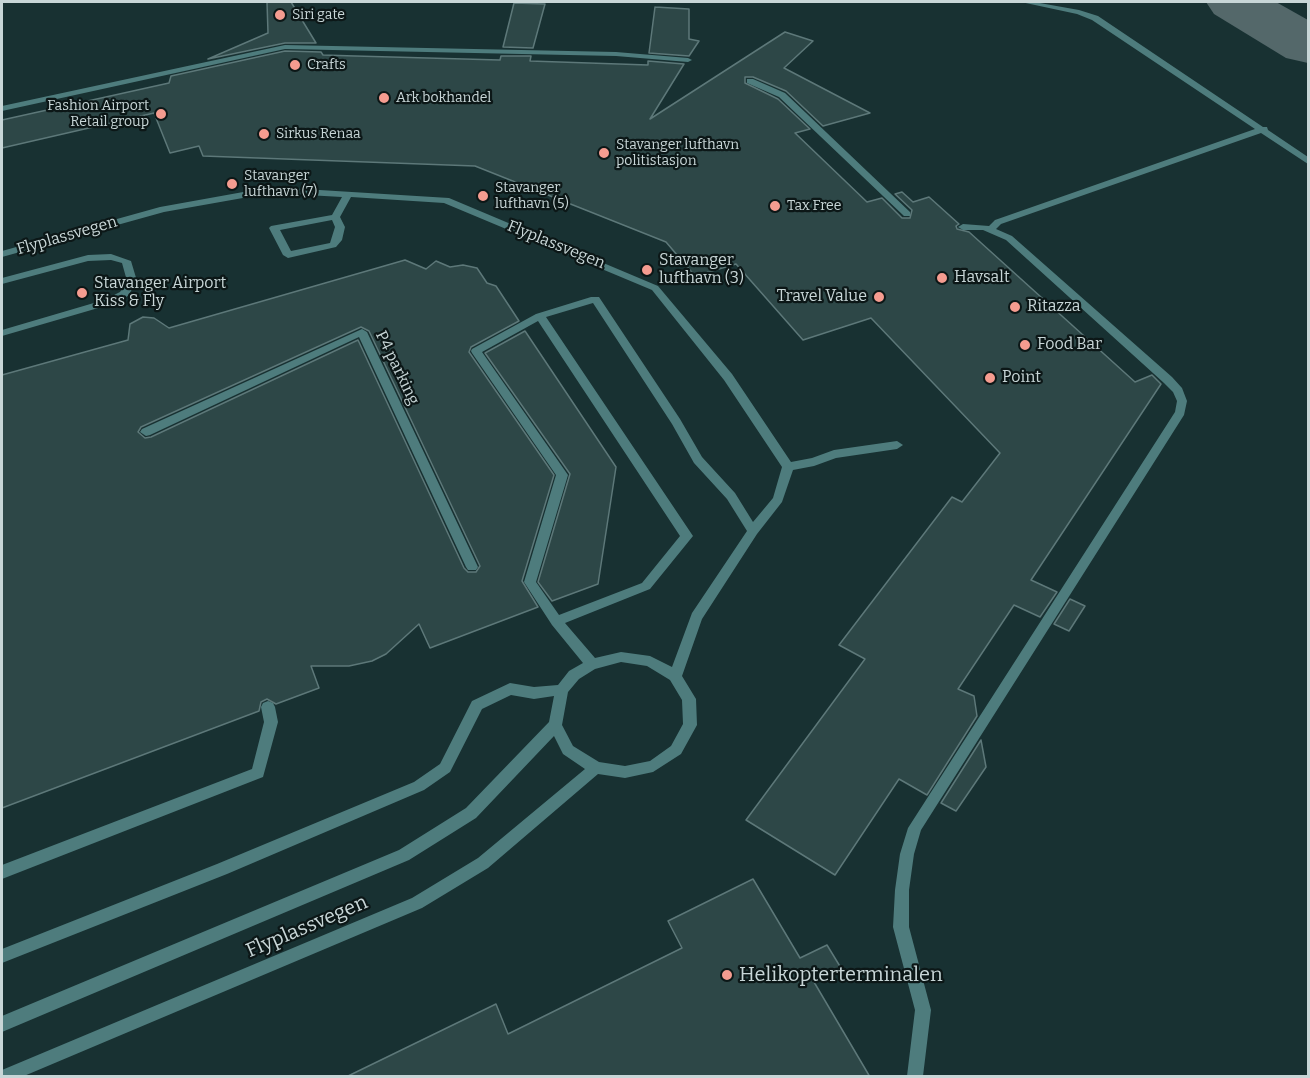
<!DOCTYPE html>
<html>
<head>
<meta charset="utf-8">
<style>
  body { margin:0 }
  #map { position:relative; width:1310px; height:1078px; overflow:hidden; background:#183132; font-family:Bitter,serif }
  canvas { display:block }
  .frame { position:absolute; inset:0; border:3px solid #c8d6d7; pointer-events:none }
</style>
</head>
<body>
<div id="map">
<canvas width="1310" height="1078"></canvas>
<div class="frame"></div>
</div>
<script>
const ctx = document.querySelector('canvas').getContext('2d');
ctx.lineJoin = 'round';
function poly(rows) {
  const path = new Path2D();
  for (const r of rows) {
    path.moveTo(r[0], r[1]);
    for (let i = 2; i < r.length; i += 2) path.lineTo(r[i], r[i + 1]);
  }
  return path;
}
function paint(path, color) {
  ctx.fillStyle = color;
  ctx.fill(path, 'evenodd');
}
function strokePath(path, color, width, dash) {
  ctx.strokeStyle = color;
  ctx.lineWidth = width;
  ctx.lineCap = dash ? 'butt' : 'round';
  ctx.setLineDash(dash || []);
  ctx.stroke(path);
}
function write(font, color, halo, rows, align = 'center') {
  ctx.font = font + ' Bitter,serif';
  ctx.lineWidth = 4.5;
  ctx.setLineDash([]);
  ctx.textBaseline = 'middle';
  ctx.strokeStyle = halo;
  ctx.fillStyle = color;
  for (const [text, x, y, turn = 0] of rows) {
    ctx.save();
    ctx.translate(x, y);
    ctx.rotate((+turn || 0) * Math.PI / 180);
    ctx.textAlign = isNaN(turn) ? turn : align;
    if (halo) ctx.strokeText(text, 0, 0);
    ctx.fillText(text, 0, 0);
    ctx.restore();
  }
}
paint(poly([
  [1206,2,1276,2,1308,20,1308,63,1286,58,1214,14,1206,2]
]), '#54686a');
const building = poly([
  [267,2,291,2,316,43,285,43,208,59,268,33,267,2],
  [514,3,545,4,533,48,503,47,514,3],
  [655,7,689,9,689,39,699,41,689,56,649,53,655,7],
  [785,32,813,41,784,68,870,113,823,126,786,91,753,77,745,77,745,83,778,99,810,129,795,133,867,202,882,198,902,218,910,218,912,210,895,194,902,192,913,202,929,197,959,224,956,226,957,229,969,232,1135,382,1152,375,1161,384,1031,580,1057,592,1040,617,1014,605,958,689,974,696,977,716,927,795,899,779,835,875,746,820,865,659,839,645,952,497,962,502,1000,453,871,318,803,340,736,264,695,276,666,242,475,166,203,156,199,146,170,153,154,113,2,148,2,120,169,83,171,76,285,51,321,52,323,55,355,56,500,60,501,56,531,56,530,61,648,65,648,61,684,64,650,119,785,32],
  [405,260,426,269,436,261,450,267,463,265,477,268,487,283,496,286,519,321,471,347,469,352,554,475,522,581,538,607,430,648,419,624,386,654,372,661,349,666,311,666,319,688,276,704,267,699,261,702,259,711,2,808,2,375,128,340,130,324,143,317,154,318,169,328,405,260],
  [361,327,369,331,480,566,476,572,468,572,464,568,358,340,151,437,145,438,138,432,141,427,361,327],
  [525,331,616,467,598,584,552,601,538,582,570,474,485,353,525,331],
  [1070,599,1085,606,1069,631,1054,624,1070,599],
  [981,740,986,767,956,811,941,803,981,740],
  [753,879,800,958,827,945,841,968,814,982,870,1077,346,1077,496,1004,508,1034,682,948,668,921,753,879]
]);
paint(building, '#2d4747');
strokePath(building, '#5d7879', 1.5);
paint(poly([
  [1021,2,1034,2,1079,10,1098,16,1263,127,1267,127,1268,130,1308,157,1308,164,1261,133,1001,224,996,229,1012,236,1172,377,1182,388,1187,401,1184,415,921,830,914,854,909,890,909,927,931,1010,923,1076,907,1076,915,1010,893,927,895,890,900,854,908,828,1175,412,1177,401,1173,392,1164,383,1006,240,983,230,963,230,958,227,963,224,989,226,995,220,1255,129,1092,20,1077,14,1021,2],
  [285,45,616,52,688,58,692,60,688,62,616,56,285,49,2,111,2,106,285,45],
  [747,79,753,79,785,93,910,212,910,216,904,216,779,97,747,83,747,79],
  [271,187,449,198,658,286,732,374,791,462,812,458,834,450,897,441,903,445,897,449,836,458,814,466,793,470,782,502,757,534,702,619,682,676,696,699,697,725,681,754,653,772,625,778,598,774,488,868,422,908,24,1076,2,1076,2,1070,412,898,478,858,585,769,563,754,554,736,476,818,409,860,2,1032,2,1016,399,850,466,808,549,722,554,696,534,699,511,695,482,709,450,772,424,790,227,874,2,963,2,949,217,864,414,782,440,764,472,701,510,683,534,687,558,685,569,671,583,663,552,625,524,582,556,475,472,353,471,351,472,349,536,314,591,297,599,297,680,419,702,457,735,493,753,522,773,498,782,467,724,380,652,290,444,203,351,197,340,217,345,227,342,240,336,247,288,258,283,255,269,228,271,226,332,215,342,197,271,193,164,212,2,257,2,251,160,207,271,187],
  [332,220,335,227,330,243,291,251,280,230,332,220],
  [593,303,672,424,694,463,727,499,747,531,692,613,672,667,650,656,621,652,595,658,565,623,650,589,693,536,546,317,593,303],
  [538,321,680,536,642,583,559,615,536,582,568,475,482,352,538,321],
  [621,662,647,666,670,680,682,700,683,724,671,746,650,761,625,766,599,762,573,746,562,725,568,692,579,679,595,669,621,662],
  [111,254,131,261,137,281,128,296,112,304,2,336,2,330,104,300,120,292,127,281,122,263,111,260,88,261,2,284,2,278,88,255,111,254],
  [362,329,367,332,478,567,476,570,468,570,466,567,359,337,150,435,146,436,140,432,142,429,362,329],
  [268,701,273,703,275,707,278,722,263,777,2,879,2,865,252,769,264,722,261,707,263,703,268,701]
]), '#4e7c7d');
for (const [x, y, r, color] of [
  [280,15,6,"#f59c90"],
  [295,65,6,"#f59c90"],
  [384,98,6,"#f59c90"],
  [161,114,6,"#f59c90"],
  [264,134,6,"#f59c90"],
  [604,153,6,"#f59c90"],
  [232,184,6,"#f59c90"],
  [483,196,6,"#f59c90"],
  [775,206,6,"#f59c90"],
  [647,270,6,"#f59c90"],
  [942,278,6,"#f59c90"],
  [82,293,6,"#f59c90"],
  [879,297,6,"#f59c90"],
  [1015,307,6,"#f59c90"],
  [1025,345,6,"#f59c90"],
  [990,378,6,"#f59c90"],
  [727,975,6,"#f59c90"]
]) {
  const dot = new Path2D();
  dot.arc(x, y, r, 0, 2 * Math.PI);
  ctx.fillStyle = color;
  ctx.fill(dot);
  strokePath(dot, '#0c1717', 2);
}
write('14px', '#c8d6d7', '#0c1717', [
  ["Siri gate",292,15],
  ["Crafts",307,65],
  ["Ark bokhandel",396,98],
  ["Fashion Airport",149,106,"right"],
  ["Retail group",149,122,"right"],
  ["Sirkus Renaa",276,134],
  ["Stavanger lufthavn",616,145],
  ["politistasjon",616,161],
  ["Stavanger",244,176],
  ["lufthavn (7)",244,192],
  ["Stavanger",495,188],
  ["lufthavn (5)",495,204],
  ["Tax Free",787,206]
], 'left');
write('16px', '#c8d6d7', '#0c1717', [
  ["Flyplassvegen",67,236,-16],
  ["Flyplassvegen",556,245,22],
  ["P4 parking",397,368,64]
]);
write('16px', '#c8d6d7', '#0c1717', [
  ["Stavanger",659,261],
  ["lufthavn (3)",659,279],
  ["Havsalt",954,278],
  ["Stavanger Airport",94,284],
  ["Kiss & Fly",94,302],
  ["Travel Value",867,297,"right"],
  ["Ritazza",1027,307],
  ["Food Bar",1037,345],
  ["Point",1002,378]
], 'left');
write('20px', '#c8d6d7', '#0c1717', [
  ["Flyplassvegen",307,927,-23]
]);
write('20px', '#c8d6d7', '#0c1717', [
  ["Helikopterterminalen",739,975]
], 'left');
</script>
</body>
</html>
